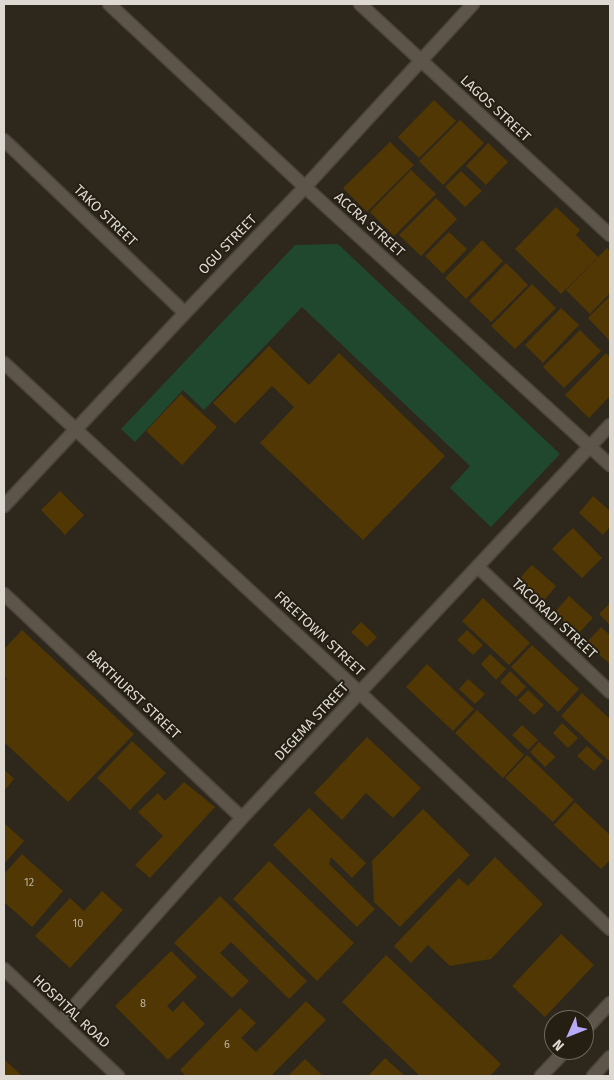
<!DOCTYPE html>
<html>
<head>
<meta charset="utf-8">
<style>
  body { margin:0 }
  #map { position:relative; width:614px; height:1080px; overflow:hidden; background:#2e271c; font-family:"Fira Sans",sans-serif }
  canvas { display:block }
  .frame { position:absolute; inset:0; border:5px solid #ddd9d2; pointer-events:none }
  .north { position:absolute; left:544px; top:1010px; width:50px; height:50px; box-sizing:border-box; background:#241e13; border:1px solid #6e695f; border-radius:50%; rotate:226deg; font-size:14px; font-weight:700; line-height:20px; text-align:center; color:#ddd9d2 }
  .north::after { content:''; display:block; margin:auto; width:18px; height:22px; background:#b7abf8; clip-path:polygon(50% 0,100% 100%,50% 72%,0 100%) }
</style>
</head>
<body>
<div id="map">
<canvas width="614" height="1080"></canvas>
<div class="frame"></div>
<div class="north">N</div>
</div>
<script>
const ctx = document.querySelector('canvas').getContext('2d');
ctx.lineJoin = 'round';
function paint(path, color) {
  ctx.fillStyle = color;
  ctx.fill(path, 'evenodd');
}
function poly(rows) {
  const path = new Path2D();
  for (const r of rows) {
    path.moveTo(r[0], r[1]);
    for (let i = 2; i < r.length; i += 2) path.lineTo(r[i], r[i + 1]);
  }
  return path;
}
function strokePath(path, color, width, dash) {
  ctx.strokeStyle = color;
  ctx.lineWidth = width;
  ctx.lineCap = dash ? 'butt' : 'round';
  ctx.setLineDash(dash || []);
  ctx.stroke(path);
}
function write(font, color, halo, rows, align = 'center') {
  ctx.font = font + ' "Fira Sans",sans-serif';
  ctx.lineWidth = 4;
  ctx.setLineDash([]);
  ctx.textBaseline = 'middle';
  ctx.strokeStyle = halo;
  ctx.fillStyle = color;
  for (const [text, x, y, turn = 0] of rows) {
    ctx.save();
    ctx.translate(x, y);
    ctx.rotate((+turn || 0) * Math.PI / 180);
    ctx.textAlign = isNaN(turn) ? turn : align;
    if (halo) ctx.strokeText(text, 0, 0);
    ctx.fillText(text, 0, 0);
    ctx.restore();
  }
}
paint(poly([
  [338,244,560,454,491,527,450,488,470,466,302,307,204,410,183,390,135,442,121,429,295,245]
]), '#20482f');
paint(poly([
  [434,100,456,121,419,158,398,137],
  [460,120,484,143,443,185,419,161],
  [390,142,414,165,367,212,343,188],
  [488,143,508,162,486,185,466,166],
  [411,170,436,194,394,236,370,212],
  [461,171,482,191,465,207,445,187],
  [436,198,457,219,421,256,399,235],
  [556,207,580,230,576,235,598,257,561,294,515,249],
  [449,232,467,249,443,274,425,256],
  [482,240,503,261,466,299,445,278],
  [607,248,610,251,610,293,590,314,566,290],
  [506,263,528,285,491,322,469,301],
  [532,284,556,308,515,349,491,326],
  [610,296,610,339,609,340,588,318],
  [561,308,579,325,543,363,525,345],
  [580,330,601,351,564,388,543,367],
  [269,346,309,385,339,353,445,456,363,540,260,443,294,407,272,386,235,424,213,403],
  [606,353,610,357,610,396,589,418,565,395],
  [181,394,217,427,182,465,146,431],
  [60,491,84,515,65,535,41,510],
  [593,496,610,511,610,527,603,535,579,513],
  [573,528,602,558,582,578,552,549],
  [532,565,556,586,542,603,517,581],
  [569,596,593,618,578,634,554,613],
  [483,598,530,643,509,665,462,621],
  [609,604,610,605,610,625,599,614],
  [361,622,377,637,367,647,351,632],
  [601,627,610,635,610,664,586,643],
  [22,630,134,734,68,802,4,742,4,682,7,679,4,676,4,649],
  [467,630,483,645,473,655,457,640],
  [532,645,579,689,558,712,511,667],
  [490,654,506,669,496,680,481,664],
  [427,664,474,709,453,731,406,687],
  [510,671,526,687,516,697,500,682],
  [468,679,485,694,475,704,459,689],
  [528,690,544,705,534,715,518,700],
  [582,693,610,719,610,758,608,760,561,716],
  [477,710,524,755,503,778,455,733],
  [562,723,578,738,568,748,553,733],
  [522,725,538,740,528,750,512,735],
  [367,737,421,788,393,818,366,793,342,820,314,793],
  [132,741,166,773,130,810,97,778],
  [539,742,556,757,545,767,530,752],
  [587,746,603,761,594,771,577,756],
  [527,755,574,800,553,822,505,778],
  [4,769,14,779,4,791],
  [184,782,215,807,150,878,135,865,163,836,138,812,158,793,165,801],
  [575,802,610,835,610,860,601,869,554,825],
  [309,808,366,863,352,878,331,857,329,864,375,909,357,927,273,845],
  [423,809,470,855,400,927,374,902,372,861],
  [4,823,24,841,4,864],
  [22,854,63,891,32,927,4,902,4,874],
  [495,857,543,904,491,959,450,966,428,945,411,963,394,946,459,878,468,886],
  [269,861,354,943,317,981,233,899],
  [102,891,123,910,70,968,35,936,70,898,84,911],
  [220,896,307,981,289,999,231,942,220,953,249,981,232,998,174,943],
  [561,934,594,965,545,1017,512,986],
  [171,951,197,977,167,1006,173,1012,183,1001,205,1024,168,1060,115,1006],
  [386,955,501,1064,490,1076,420,1076,342,1002],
  [306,1001,326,1020,271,1076,186,1076,180,1070,240,1008,256,1023,241,1038,256,1052],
  [385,1058,405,1076,368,1076],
  [4,1059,22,1076,4,1076],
  [305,1059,323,1076,288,1076]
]), '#503703');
const minor = poly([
  [109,4,305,187,610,465],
  [360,4,610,235],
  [4,140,185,313],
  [4,363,360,693,610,929],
  [4,506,185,313,305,187,473,4],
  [478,567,610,692],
  [4,594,242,818],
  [60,1022,242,818,610,425]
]);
const tertiary = poly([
  [4,969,118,1076],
  [584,1031,610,1003],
  [541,1076,566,1050],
  [593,1076,610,1057]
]);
strokePath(minor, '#4a443b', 15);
strokePath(tertiary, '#4a443b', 15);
strokePath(minor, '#5d5549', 12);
strokePath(tertiary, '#5d5549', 12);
write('11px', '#bab09e', null, [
  ["12",29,883],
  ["10",78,924],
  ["8",143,1004],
  ["6",227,1045]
]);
write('14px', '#ddd9d2', '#241e13', [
  ["LAGOS STREET",495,109,43],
  ["TAKO STREET",105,216,44],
  ["ACCRA STREET",369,225,42],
  ["OGU STREET",228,245,-46],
  ["TACORADI STREET",554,619,43],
  ["FREETOWN STREET",319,634,43],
  ["BARTHURST STREET",133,695,43],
  ["DEGEMA STREET",312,722,-47],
  ["HOSPITAL ROAD",71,1012,43]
]);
</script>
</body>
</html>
